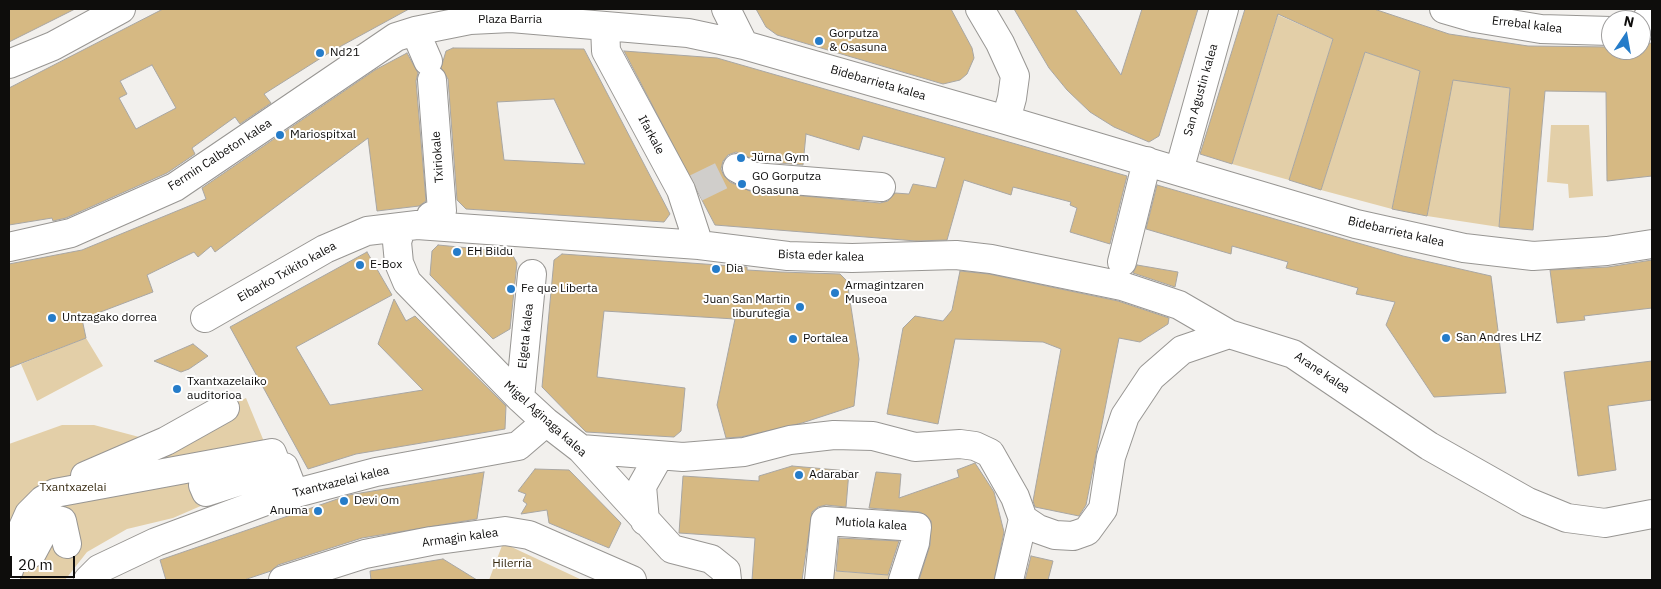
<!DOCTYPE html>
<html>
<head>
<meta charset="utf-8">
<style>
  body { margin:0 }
  #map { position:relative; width:1661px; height:589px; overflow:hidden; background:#f2f0ed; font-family:"IBM Plex Sans",sans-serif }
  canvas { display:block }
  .frame { position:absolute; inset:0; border:10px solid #0e0d0c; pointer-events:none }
  .north { position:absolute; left:1601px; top:10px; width:50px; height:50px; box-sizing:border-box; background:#fff; border:1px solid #9f9e9e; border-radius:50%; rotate:12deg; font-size:14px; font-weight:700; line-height:20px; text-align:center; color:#0e0d0c }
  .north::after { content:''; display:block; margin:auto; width:18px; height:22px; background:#257cc9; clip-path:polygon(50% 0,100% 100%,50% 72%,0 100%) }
  .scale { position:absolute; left:10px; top:556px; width:65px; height:22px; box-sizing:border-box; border:2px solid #0e0d0c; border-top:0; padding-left:6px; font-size:15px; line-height:18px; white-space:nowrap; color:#0e0d0c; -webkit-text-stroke:4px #fff; paint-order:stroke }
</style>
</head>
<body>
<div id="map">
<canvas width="1661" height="589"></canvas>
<div class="frame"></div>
<div class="north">N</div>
<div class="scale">20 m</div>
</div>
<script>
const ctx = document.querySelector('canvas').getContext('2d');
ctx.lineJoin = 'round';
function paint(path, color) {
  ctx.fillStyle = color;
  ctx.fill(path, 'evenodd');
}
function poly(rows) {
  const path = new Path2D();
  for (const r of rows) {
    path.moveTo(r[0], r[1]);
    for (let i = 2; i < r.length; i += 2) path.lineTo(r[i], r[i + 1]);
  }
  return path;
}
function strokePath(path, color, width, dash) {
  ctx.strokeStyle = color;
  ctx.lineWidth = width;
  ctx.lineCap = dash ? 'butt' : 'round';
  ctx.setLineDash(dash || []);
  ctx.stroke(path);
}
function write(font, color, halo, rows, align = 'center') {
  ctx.font = font + ' "IBM Plex Sans",sans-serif';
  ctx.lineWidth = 4;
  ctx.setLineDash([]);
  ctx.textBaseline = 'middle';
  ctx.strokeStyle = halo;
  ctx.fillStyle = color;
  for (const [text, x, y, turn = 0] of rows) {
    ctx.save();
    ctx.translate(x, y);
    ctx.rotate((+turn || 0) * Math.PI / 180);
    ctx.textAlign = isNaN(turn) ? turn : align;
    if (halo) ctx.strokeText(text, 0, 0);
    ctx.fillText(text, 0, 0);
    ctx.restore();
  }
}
paint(poly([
  [1278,15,1333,39,1289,180,1232,164],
  [1365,52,1420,71,1392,209,1321,190],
  [1453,79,1510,88,1499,227,1427,216],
  [1551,125,1589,125,1593,196,1569,198,1568,184,1547,182],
  [86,338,103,366,37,401,21,364],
  [246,398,277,473,173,518,127,529,87,552,65,580,9,580,9,444,62,425,94,425,143,438,168,435],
  [503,543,582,580,489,580],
  [830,571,892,575,890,580,829,580]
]), '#e3cfa8');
const building = poly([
  [9,9,75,9,9,42,9,9],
  [163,9,409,9,332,51,264,94,271,103,240,124,235,117,192,148,195,154,167,173,66,218,53,221,52,218,9,225,9,88,163,9],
  [152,65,176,108,136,129,119,98,127,94,120,81,152,65],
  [756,9,951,9,972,48,974,58,967,74,960,80,943,84,777,35,766,27,756,9],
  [1014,9,1075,9,1121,75,1142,9,1198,9,1159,136,1149,142,1114,127,1090,112,1067,90,1049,68,1014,9],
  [1245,9,1374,9,1449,34,1528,46,1611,47,1611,50,1641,50,1641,44,1652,43,1652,176,1607,181,1606,92,1545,91,1533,230,1499,227,1510,88,1453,80,1427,216,1392,209,1420,71,1365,52,1321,190,1289,180,1333,39,1278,14,1232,164,1200,154,1245,9],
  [453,48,584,49,670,214,664,222,466,209,457,200,448,79,441,68,446,51,453,48],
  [554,99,585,164,504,160,497,102,554,99],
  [624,51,717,58,1127,176,1110,244,1070,232,1077,208,1070,205,1071,202,1013,187,1011,195,964,180,947,240,916,241,715,225,624,51],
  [806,134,859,150,863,136,945,158,936,188,913,184,909,194,895,193,888,201,880,203,750,191,730,182,724,176,721,169,723,161,728,155,736,152,757,161,803,165,806,134],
  [407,53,418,73,416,81,426,201,419,206,377,211,368,138,215,252,211,246,198,257,194,252,147,275,153,292,82,319,86,338,9,368,9,264,82,250,206,199,202,188,375,70,407,53],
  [1157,185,1403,256,1491,276,1506,393,1434,397,1386,325,1395,302,1356,294,1358,288,1286,268,1288,262,1232,246,1231,254,1146,229,1157,185],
  [438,245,511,252,517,263,510,329,493,339,430,275,432,251,438,245],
  [367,252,392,295,296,347,330,405,423,390,378,344,394,299,406,321,415,316,506,406,505,429,356,454,308,469,230,327,367,252],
  [562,254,747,267,747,270,781,272,840,274,847,281,859,359,854,406,802,423,741,437,726,438,717,405,735,319,604,311,597,377,685,388,681,431,674,437,586,432,542,387,554,260,562,254],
  [1652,260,1652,308,1584,316,1585,320,1557,323,1550,270,1608,267,1652,260],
  [1137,265,1178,272,1175,287,1133,273,1137,265],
  [960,271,989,274,1118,301,1169,318,1168,324,1140,342,1119,338,1086,505,1079,516,1035,507,1033,501,1061,349,1043,342,955,339,938,424,887,414,903,328,915,316,943,321,952,310,960,271],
  [193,344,208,356,189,369,181,372,154,361,193,344],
  [1652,361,1652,400,1608,406,1616,470,1578,476,1564,372,1652,361],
  [975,463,994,492,1004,532,994,580,919,580,930,545,931,521,926,515,919,512,869,508,876,472,901,474,899,498,959,477,957,470,975,463],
  [792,466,849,471,846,507,826,505,818,507,812,512,802,580,752,580,755,538,679,533,683,476,759,481,759,476,792,466],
  [535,469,569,470,621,523,609,548,549,523,547,510,521,514,527,504,523,501,526,494,518,491,535,469],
  [484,472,477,519,362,538,278,565,271,571,244,580,166,580,160,560,349,495,484,472],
  [839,538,899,541,888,575,836,571,839,538],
  [1031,556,1053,561,1048,580,1025,580,1031,556],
  [443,559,477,580,371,580,370,571,443,559]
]);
paint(building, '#d6b983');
strokePath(building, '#a8a6a3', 1);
strokePath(poly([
  [696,188,737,168]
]), '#d0cecb', 28, [28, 14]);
const minor = poly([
  [726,9,744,45],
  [980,9,1000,43,1015,76,1012,98,1006,120],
  [1444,9,1475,18,1541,29,1611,31],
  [605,26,606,51,681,190,699,245],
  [1641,28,1652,11],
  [415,31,428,61],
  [9,64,53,46,121,9],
  [737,168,752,176,766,178,881,187],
  [1179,171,1224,9],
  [431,226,431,216,442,211,432,80],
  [401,229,397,242,399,263,407,282,520,398,546,422,581,449,672,549,711,559,726,571,727,580],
  [9,247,71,233,175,187,396,37,415,31,470,20,511,18,688,33,744,45,1006,120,1356,224,1464,248,1533,256,1607,251,1652,244],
  [1122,262,1147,161],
  [205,318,325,249,367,231,417,225,699,245,788,256,852,258,956,255,991,259,1122,286,1179,305,1229,334],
  [520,398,532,274],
  [581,449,683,457,744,452,790,440,834,435,873,436,915,447,960,444,975,446,990,453,1015,497,1023,519,1009,580],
  [85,476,166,441,225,408],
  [1023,519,1038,529,1055,535,1073,536,1087,531,1103,509,1111,457,1125,416,1151,377,1182,350,1229,334,1293,354,1429,446,1528,502,1567,518,1605,523,1652,514],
  [645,521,642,486,659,456],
  [32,553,47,525,54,519,62,521,67,544],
  [9,570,21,532,29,514,43,500,55,493,272,453,275,461,203,485,206,492,284,467,294,493],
  [88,580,99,569,156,542,266,501,376,472,518,446,546,422],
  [283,580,365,554,431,541,505,531,529,535,632,580],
  [819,580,825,521,917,527,915,543,903,580]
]);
strokePath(minor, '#989693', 30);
strokePath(minor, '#fff', 28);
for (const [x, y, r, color] of [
  [819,41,5,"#257cc9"],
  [320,53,5,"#257cc9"],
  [280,135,5,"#257cc9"],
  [741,158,5,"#257cc9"],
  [742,184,5,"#257cc9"],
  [457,252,5,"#257cc9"],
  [360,265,5,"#257cc9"],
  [716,269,5,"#257cc9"],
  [511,289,5,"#257cc9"],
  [835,293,5,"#257cc9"],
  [800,307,5,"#257cc9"],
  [52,318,5,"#257cc9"],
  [1446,338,5,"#257cc9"],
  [793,339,5,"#257cc9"],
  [177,389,5,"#257cc9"],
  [799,475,5,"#257cc9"],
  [344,501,5,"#257cc9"],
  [318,511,5,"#257cc9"]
]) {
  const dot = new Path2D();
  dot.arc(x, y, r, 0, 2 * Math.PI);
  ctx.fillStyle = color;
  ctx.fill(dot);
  strokePath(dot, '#fff', 2);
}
write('12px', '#0e0d0c', '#fff', [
  ["Plaza Barria",510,20],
  ["Errebal kalea",1527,25,7],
  ["Bidebarrieta kalea",878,83,16],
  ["San Agustin kalea",1201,90,-74],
  ["Ifarkale",651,135,62],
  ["Fermin Calbeton kalea",220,155,-33],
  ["Txiriokale",438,157,-94],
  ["Bidebarrieta kalea",1396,232,13],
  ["Bista eder kalea",821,256,2],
  ["Eibarko Txikito kalea",287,272,-29],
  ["Elgeta kalea",526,336,-84],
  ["Arane kalea",1322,373,34],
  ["Migel Aginaga kalea",545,419,42],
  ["Txantxazelai kalea",341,482,-14],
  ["Mutiola kalea",871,524,4],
  ["Armagin kalea",460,538,-8]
]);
write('12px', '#0e0d0c', '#fff', [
  ["Gorputza",829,34],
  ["& Osasuna",829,48],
  ["Nd21",330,53],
  ["Mariospitxal",290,135],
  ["Jürna Gym",751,158],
  ["GO Gorputza",752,177],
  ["Osasuna",752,191],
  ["EH Bildu",467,252],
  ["E-Box",370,265],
  ["Dia",726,269],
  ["Armagintzaren",845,286],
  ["Museoa",845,300],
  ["Fe que Liberta",521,289],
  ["Juan San Martin",790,300,"right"],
  ["liburutegia",790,314,"right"],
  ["Untzagako dorrea",62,318],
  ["San Andres LHZ",1456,338],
  ["Portalea",803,339],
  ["Txantxazelaiko",187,382],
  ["auditorioa",187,396],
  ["Adarabar",809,475],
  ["Devi Om",354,501],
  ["Anuma",308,511,"right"]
], 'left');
write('12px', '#382b12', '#fff', [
  ["Txantxazelai",73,488],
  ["Hilerria",512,564]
]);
</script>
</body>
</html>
